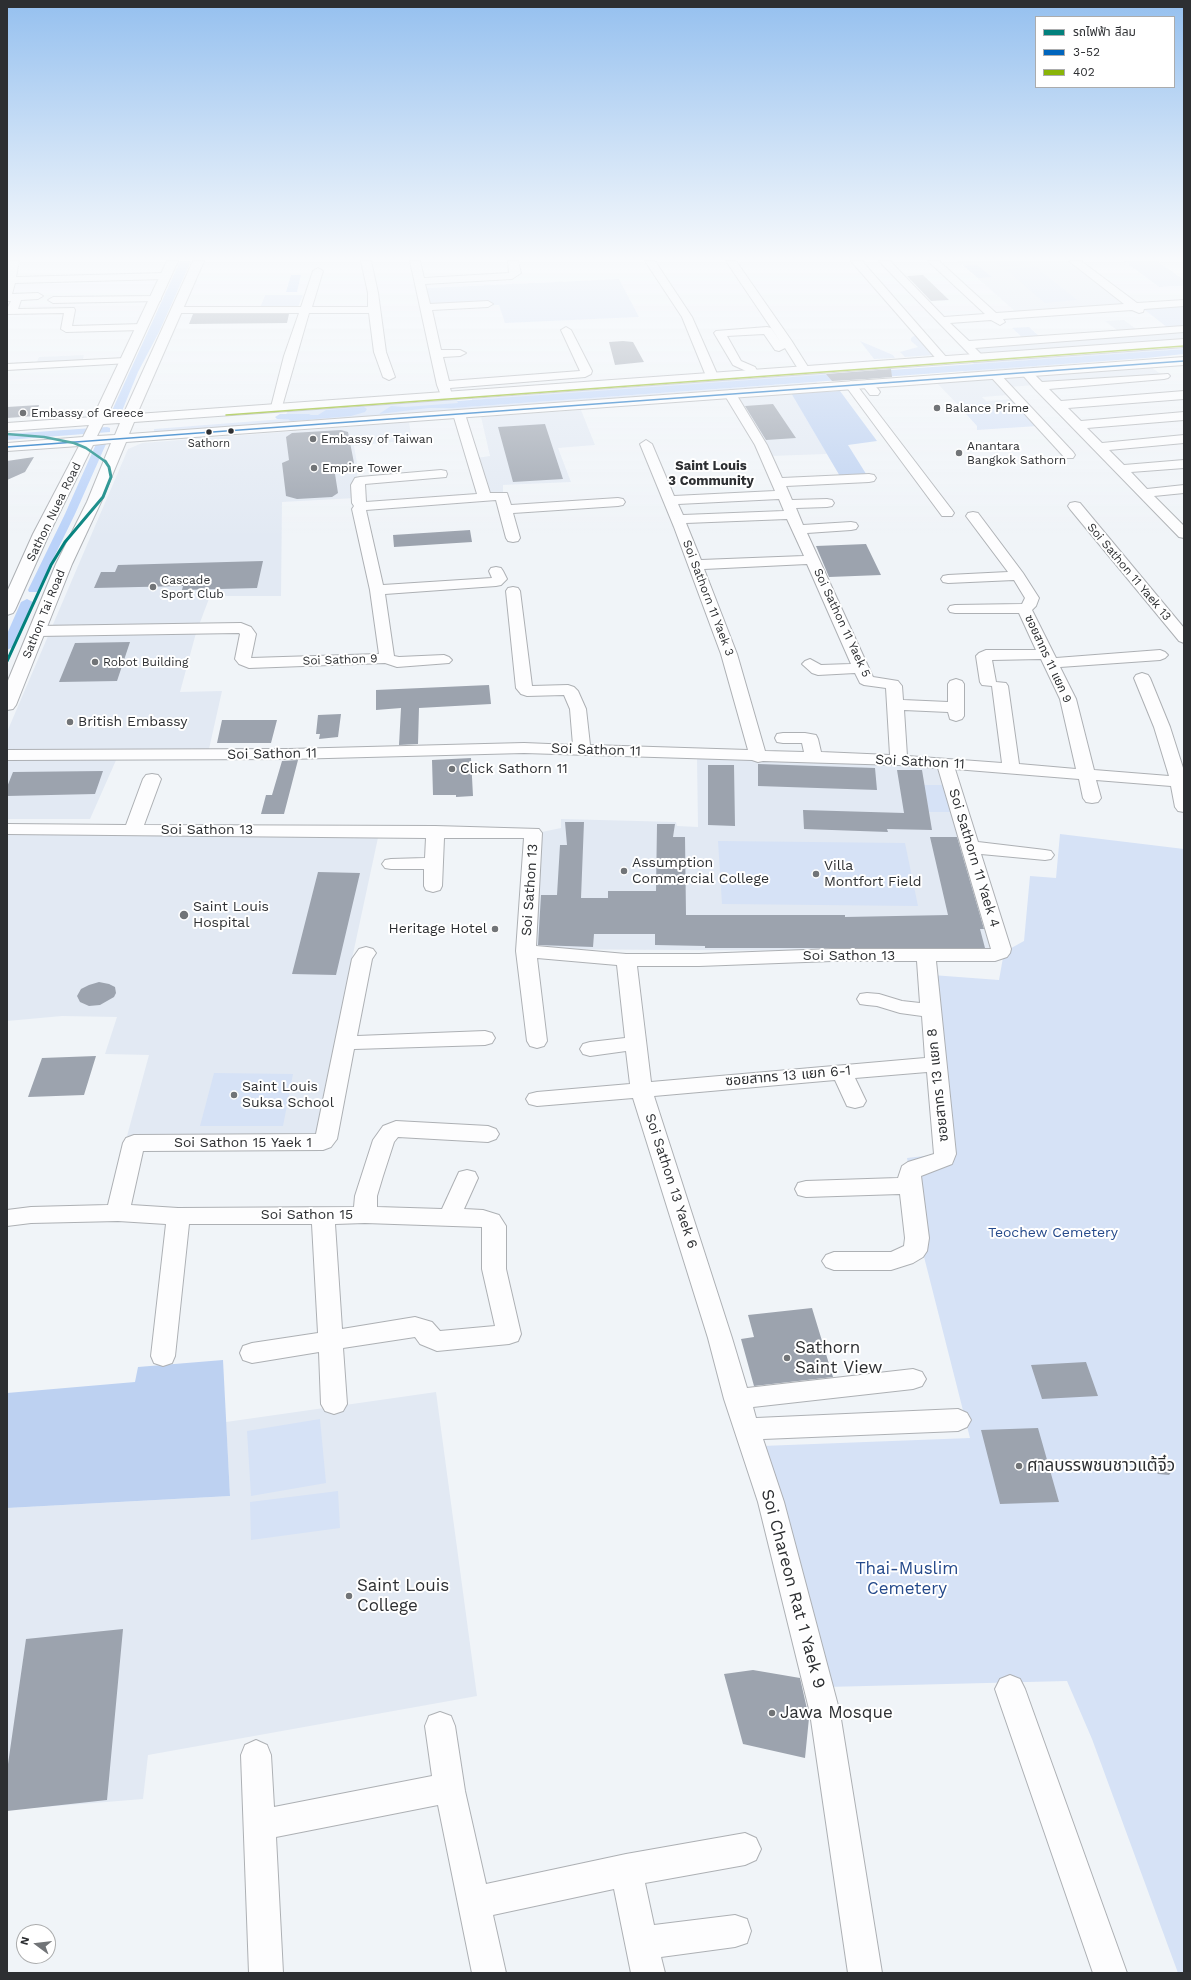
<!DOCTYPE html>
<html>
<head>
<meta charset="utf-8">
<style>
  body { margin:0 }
  #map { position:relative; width:1191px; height:1980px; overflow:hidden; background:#f0f4f8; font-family:"Work Sans","Noto Sans Thai",sans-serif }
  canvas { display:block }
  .frame { position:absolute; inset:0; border:8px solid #2d2f32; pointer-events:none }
  .legend { position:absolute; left:1035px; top:16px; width:140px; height:72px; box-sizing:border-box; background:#fff; border:1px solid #abacad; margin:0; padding:5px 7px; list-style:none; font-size:12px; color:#2d2f32 }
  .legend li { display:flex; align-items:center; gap:8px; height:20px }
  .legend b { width:20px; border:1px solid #abacad }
  .north { position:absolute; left:16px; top:1924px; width:40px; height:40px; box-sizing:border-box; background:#fff; border:1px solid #abacad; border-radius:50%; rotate:285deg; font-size:11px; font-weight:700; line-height:16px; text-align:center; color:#2d2f32 }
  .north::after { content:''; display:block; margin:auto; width:14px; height:18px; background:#717477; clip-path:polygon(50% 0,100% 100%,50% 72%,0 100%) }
</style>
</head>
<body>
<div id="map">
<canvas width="1191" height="1980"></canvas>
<div class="frame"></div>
<ul class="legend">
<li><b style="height:5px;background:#02817d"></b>รถไฟฟ้า สีลม</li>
<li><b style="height:5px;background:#0065bd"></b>3-52</li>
<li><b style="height:5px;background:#89b408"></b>402</li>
</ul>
<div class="north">N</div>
</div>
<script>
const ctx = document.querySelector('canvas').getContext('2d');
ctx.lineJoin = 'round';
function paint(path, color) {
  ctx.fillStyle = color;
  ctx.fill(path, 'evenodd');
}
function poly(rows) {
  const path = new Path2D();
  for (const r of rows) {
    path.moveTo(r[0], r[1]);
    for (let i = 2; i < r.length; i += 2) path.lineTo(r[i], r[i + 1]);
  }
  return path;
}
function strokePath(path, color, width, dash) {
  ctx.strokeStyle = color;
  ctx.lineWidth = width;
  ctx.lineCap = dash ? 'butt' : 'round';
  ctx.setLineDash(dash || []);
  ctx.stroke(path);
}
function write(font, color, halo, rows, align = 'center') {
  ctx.font = font + ' "Work Sans","Noto Sans Thai",sans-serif';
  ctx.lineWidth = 4;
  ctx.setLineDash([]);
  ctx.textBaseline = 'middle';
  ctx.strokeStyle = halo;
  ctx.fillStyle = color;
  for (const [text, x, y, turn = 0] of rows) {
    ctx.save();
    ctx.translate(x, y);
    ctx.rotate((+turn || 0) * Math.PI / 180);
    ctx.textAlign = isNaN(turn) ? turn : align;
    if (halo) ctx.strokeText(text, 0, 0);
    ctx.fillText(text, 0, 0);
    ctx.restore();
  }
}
paint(poly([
  [958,261,1068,261,1126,305,1018,314],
  [1124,320,1136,329,1118,331,1105,321],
  [1184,328,1184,341,972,356,963,345],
  [84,355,82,362,36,364,39,357],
  [1148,365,1162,375,1010,387,1000,376],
  [995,378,1009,395,982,397,986,401,1015,399,1024,409,995,411,988,403,958,405,937,383],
  [791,393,827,454,771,456,738,398],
  [581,410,595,445,558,448,571,482,503,485,503,494,486,495,476,458,490,456,481,417],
  [409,422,412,440,354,446,358,468,355,498,282,502,281,596,210,596,196,633,180,692,222,691,209,749,121,749,90,819,7,819,7,732,128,449,142,443],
  [697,758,942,766,984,929,992,952,531,949,537,833,561,828,561,819,676,822,677,826,698,827],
  [379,833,344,996,338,1050,321,1141,127,1136,149,1055,105,1054,117,1017,62,1016,7,1021,7,834],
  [436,1392,477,1696,148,1755,143,1799,7,1810,7,1508,230,1496,226,1422]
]), '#e2e9f3');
paint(poly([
  [994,261,1027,261,1031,265,1000,267],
  [1124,261,1157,261,1184,280,1184,286,1159,287],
  [1036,267,1077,300,1045,303,1005,269],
  [619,279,639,317,505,323,499,305,431,308,426,296,427,288],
  [265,295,303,295,298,307,260,308],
  [1184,304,1184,326,1168,328,1141,307],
  [1029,327,1040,337,1024,339,1012,328],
  [917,334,935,355,905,357,900,352,918,347,911,341,911,338],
  [860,341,893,355,895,358,874,359],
  [1184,347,1184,349,1049,359,974,364,972,362],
  [1146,358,988,371,965,373,963,371],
  [825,373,827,375,589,393,472,400,472,399],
  [816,382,818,383,154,432,154,429,283,419,288,411,457,399,460,407,463,407],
  [988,403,995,411,1024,409,1038,426,977,430,977,426,958,405],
  [924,785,947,785,953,812,929,812],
  [1060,834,1184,849,1184,1973,1178,1973,1092,1739,1067,1681,826,1687,762,1446,970,1438,921,1245,907,1158,950,1153,932,975,999,980,1004,952,1024,941,1030,876,1056,878],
  [718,841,905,843,918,906,722,904],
  [214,1073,293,1074,283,1126,200,1126],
  [320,1419,326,1483,251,1496,247,1431],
  [338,1491,340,1528,251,1540,250,1502]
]), '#d6e2f6');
paint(poly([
  [977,265,992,277,978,278,964,266],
  [840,391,877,441,848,445,868,477,841,478,791,393],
  [223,1360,230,1496,7,1508,7,1393,135,1382,138,1367]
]), '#bdd1f1');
paint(poly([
  [180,261,191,261,159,332,138,372,120,416,111,417,110,415],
  [291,275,301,275,297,292,286,292],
  [1184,349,1184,354,1146,358,452,408,429,408,379,414,391,406,405,407,458,403,457,401],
  [364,407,367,409,365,412,351,416,291,421,289,420,290,416,295,415,318,415,326,410]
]), '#bad2f9');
paint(poly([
  [280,414,309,414,314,417,309,420,277,419,275,417,280,414],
  [107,427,110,428,110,432,7,440,7,434,107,427],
  [101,441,106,444,75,514,38,590,37,592,29,592,28,590,65,514,96,444,101,441],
  [27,599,33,602,13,647,7,650,7,634,21,602,27,599]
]), '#bad2f9');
paint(poly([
  [923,275,949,300,931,301,907,276],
  [193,314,289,314,287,323,189,324],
  [623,341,633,342,644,362,615,365,609,342],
  [891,369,892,377,867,379,832,381,826,374],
  [773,404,796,438,766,440,745,406],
  [39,405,36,416,7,418,7,407],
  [545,424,563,479,513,482,498,427],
  [341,430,348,432,354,463,335,474,338,493,332,497,297,499,286,496,282,463,289,460,286,437,292,433],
  [34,457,25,472,7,480,7,461],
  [470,530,472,542,394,547,393,535],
  [866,544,881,575,829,577,816,546],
  [263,561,257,588,182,590,183,586,94,588,101,572,115,572,118,565],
  [130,642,117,681,59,682,75,643],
  [489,685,491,704,419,708,418,744,399,745,401,708,376,710,376,690],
  [341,714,338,737,319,739,320,734,316,734,318,715],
  [222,720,277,720,271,743,217,743],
  [471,758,473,796,456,797,456,795,433,795,432,760],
  [298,760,284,814,261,814,266,795,272,795,282,761],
  [758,764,875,768,877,790,758,786],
  [708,765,734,765,735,826,708,825],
  [897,770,922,770,932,830,887,829,888,832,804,829,803,810,904,813],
  [103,771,95,794,7,796,7,787,13,772],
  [565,822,584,822,581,898,608,898,608,891,656,891,657,824,675,824,673,837,685,837,686,915,845,915,845,917,948,915,930,837,957,837,984,929,980,929,985,948,705,948,705,946,655,945,655,934,594,934,593,947,538,945,541,895,557,895,560,845,567,845],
  [318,872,360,873,336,975,292,974],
  [99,982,109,984,115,987,116,993,114,997,100,1005,89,1006,80,1002,77,996,81,989,89,985],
  [96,1056,84,1095,28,1097,42,1058],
  [812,1308,833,1377,754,1386,741,1339,754,1337,748,1315],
  [1086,1362,1098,1396,1042,1399,1031,1365],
  [1038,1428,1059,1502,1000,1504,981,1430],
  [1162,1458,1171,1464,1172,1471,1169,1475,1158,1474,1152,1467,1152,1460],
  [123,1629,107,1800,7,1811,7,1771,26,1639],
  [753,1670,800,1678,809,1718,805,1758,743,1744,724,1674]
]), '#9ca3ae');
const minor = poly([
  [9,261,19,261,16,277,166,273,171,276,166,279,15,283,12,294,38,293,43,296,38,299,21,300,18,309,74,308,75,310,72,326,142,324,147,327,142,330,66,332,61,329,64,313,7,314,7,309,11,301,7,301,7,271,9,261],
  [361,261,371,261,378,293,386,352,395,377,389,380,383,377,374,352,369,313,309,313,281,410,273,410,271,407,284,356,299,313,178,313,173,310,178,307,301,307,313,271,318,268,323,271,312,307,368,307,368,293,361,261],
  [410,261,420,261,424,278,509,273,508,261,518,261,521,273,512,279,425,284,430,304,488,301,493,304,488,307,432,310,441,350,460,350,466,353,460,356,443,357,449,381,580,371,561,330,566,327,571,330,592,371,591,374,585,377,450,388,452,395,450,398,442,398,437,385,410,261],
  [645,261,655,261,692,317,718,376,716,378,708,378,706,376,682,317,645,261],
  [726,261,736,261,791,340,810,370,808,372,800,372,785,348,779,351,775,350,764,334,727,336,741,361,755,367,759,374,757,376,749,376,746,371,733,365,714,333,716,331,767,327,771,328,782,344,726,261],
  [851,261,862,261,947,358,949,360,947,362,939,362,851,261],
  [879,261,890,261,944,317,985,314,928,261,939,261,996,313,1124,304,1069,261,1081,261,1137,303,1184,300,1184,306,1144,309,1143,312,1139,313,1132,310,1003,319,1005,322,1000,325,991,320,950,323,969,341,1184,326,1184,332,975,348,981,354,975,357,971,356,879,261],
  [156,296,160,297,161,299,160,301,53,303,48,300,53,297,156,296],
  [125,358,129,359,131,361,129,363,7,370,7,364,125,358],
  [1026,369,1030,370,1042,382,1168,374,1170,376,1168,378,1164,379,1049,389,1061,401,1184,391,1184,399,1068,408,1081,421,1184,412,1184,420,1087,428,1102,443,1184,435,1184,443,1109,450,1124,465,1184,460,1184,468,1131,472,1147,489,1184,485,1184,493,1154,496,1184,526,1184,538,1179,537,1034,388,1020,372,1026,369],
  [995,372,999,373,1073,452,1075,455,1073,458,1065,458,991,377,989,375,991,373,995,372],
  [867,380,871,382,878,389,880,392,878,395,870,395,863,386,861,384,867,380],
  [851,381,855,383,952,510,954,513,952,516,942,516,845,385,851,381],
  [730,390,736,394,767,445,782,478,869,474,874,475,876,478,874,481,869,482,786,486,792,500,827,499,832,500,834,503,832,506,827,507,796,508,803,525,851,522,856,523,858,526,856,529,851,530,807,533,873,677,898,681,902,686,903,700,948,702,948,684,950,681,956,679,962,681,964,684,964,716,962,719,956,721,950,719,948,712,904,710,907,756,1002,763,992,686,982,685,980,682,976,656,979,653,986,650,1036,650,1019,613,955,613,950,612,948,609,950,606,955,605,1022,604,1025,598,1014,580,948,583,943,582,941,579,943,576,948,575,1008,572,966,516,968,513,973,512,978,513,1023,573,1039,598,1036,606,1032,610,1056,658,1160,650,1165,652,1168,655,1165,658,1160,660,1060,667,1076,699,1094,770,1169,776,1154,727,1134,678,1136,675,1142,673,1148,675,1150,678,1170,727,1184,771,1184,812,1178,811,1175,807,1171,786,1096,780,1101,798,1098,802,1092,803,1086,802,1083,798,1079,779,955,769,978,842,1045,850,1051,851,1054,855,1051,859,1045,860,981,854,1011,949,1010,953,1007,957,995,961,936,961,956,1154,952,1164,921,1176,929,1238,927,1251,923,1257,913,1263,891,1270,834,1270,826,1267,822,1261,826,1255,834,1252,891,1252,904,1246,905,1238,900,1194,806,1197,798,1195,795,1189,798,1183,806,1181,898,1178,902,1166,908,1162,934,1154,927,1072,855,1078,866,1101,863,1106,855,1108,847,1106,835,1080,654,1096,732,1338,747,1388,913,1369,922,1372,926,1379,922,1386,913,1389,753,1407,756,1418,958,1409,967,1413,971,1420,967,1427,958,1431,763,1439,784,1502,840,1713,882,1973,848,1973,810,1713,758,1502,724,1399,708,1338,633,1098,537,1106,529,1104,526,1099,529,1094,537,1092,630,1084,626,1051,590,1056,583,1054,580,1049,583,1044,590,1042,625,1038,617,965,537,958,547,1041,544,1046,537,1048,530,1046,527,1041,516,951,524,838,444,838,442,886,440,890,433,892,426,890,424,886,424,869,391,869,385,868,382,864,385,860,391,859,425,858,426,838,7,834,7,824,126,825,143,779,146,775,152,774,158,775,161,779,144,825,435,826,539,829,542,833,536,946,626,954,699,954,832,949,991,949,938,768,899,765,763,761,758,762,752,760,524,753,289,759,7,760,7,750,289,749,524,743,573,745,570,709,564,695,527,696,521,694,516,688,506,591,508,588,513,587,518,588,520,591,532,686,568,685,574,687,578,691,586,709,590,745,748,750,721,654,674,527,640,444,646,440,652,444,674,496,775,491,755,445,724,394,730,390],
  [779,499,784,511,683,515,678,504,779,499],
  [787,519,804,556,701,560,686,523,787,519],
  [807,564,851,664,821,665,810,659,805,661,802,664,812,673,818,675,855,673,860,683,864,685,886,688,890,755,821,752,818,739,816,735,805,733,783,733,777,734,775,738,777,742,783,743,802,743,804,752,765,751,737,654,704,569,807,564],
  [1041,659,1060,699,1076,769,1019,764,1008,686,1006,683,996,682,992,660,1041,659],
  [832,961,917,961,920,1003,902,1001,879,994,867,993,860,994,857,999,860,1004,867,1005,877,1006,900,1013,922,1016,925,1058,651,1082,637,966,699,966,832,961],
  [459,410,465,414,490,493,507,493,511,505,618,498,623,499,625,502,623,505,618,506,513,513,520,538,518,541,513,542,508,541,506,538,496,500,366,510,383,585,492,578,489,571,491,568,496,567,501,568,503,571,507,579,501,585,496,586,385,594,394,656,399,657,444,655,449,657,452,660,449,663,397,667,385,663,249,668,239,664,235,659,240,634,239,633,37,636,32,634,29,631,32,628,37,626,241,623,251,627,256,634,251,658,379,654,370,590,352,509,354,506,352,503,351,485,355,478,360,477,441,470,446,471,447,474,446,477,365,484,366,502,477,494,453,414,459,410],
  [1075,502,1080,503,1184,628,1184,643,1179,641,1070,509,1068,506,1070,503,1075,502],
  [366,947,373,949,376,953,372,959,357,1036,485,1031,492,1033,495,1038,492,1043,485,1045,354,1049,337,1139,331,1147,323,1150,143,1151,131,1205,178,1208,354,1207,355,1196,373,1140,383,1126,396,1121,488,1126,496,1129,499,1134,496,1139,488,1142,398,1137,394,1142,383,1176,377,1196,377,1207,442,1209,459,1172,467,1170,475,1172,478,1178,464,1209,483,1210,499,1215,506,1226,506,1269,521,1334,518,1341,509,1344,437,1351,420,1344,415,1337,343,1348,347,1404,343,1411,334,1414,325,1411,321,1404,319,1352,252,1363,243,1360,240,1353,243,1346,252,1343,318,1333,312,1224,189,1224,175,1356,172,1363,163,1366,154,1363,151,1356,166,1224,118,1221,31,1223,7,1226,7,1210,31,1207,108,1205,123,1143,126,1138,134,1135,316,1134,352,959,359,949,366,947],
  [365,1223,482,1227,482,1269,495,1326,440,1331,432,1322,415,1317,342,1329,335,1224,365,1223],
  [1010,1675,1020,1679,1025,1689,1127,1973,1093,1973,995,1689,1000,1679,1010,1675],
  [440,1712,451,1716,455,1726,465,1791,486,1884,626,1854,745,1833,756,1838,761,1849,756,1860,745,1865,645,1883,654,1925,735,1915,747,1919,751,1931,747,1943,735,1947,661,1957,665,1973,631,1973,614,1889,493,1915,506,1973,472,1973,438,1805,276,1837,283,1973,249,1973,241,1755,245,1745,256,1740,267,1745,271,1755,274,1807,432,1776,425,1726,429,1716,440,1712]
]);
const major = poly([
  [167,261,178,261,107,416,123,415,193,261,204,261,137,414,1184,339,1184,347,134,422,129,434,1184,357,1184,365,126,442,101,502,72,564,16,705,13,709,7,710,7,683,56,564,87,502,111,443,93,445,49,534,15,610,13,613,7,615,7,592,33,534,79,446,7,451,7,443,83,437,89,425,7,431,7,423,93,417,167,261],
  [120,423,115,435,97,436,103,424,120,423]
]);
strokePath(minor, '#adb0b4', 2);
strokePath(major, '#adb0b4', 2);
paint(minor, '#fdfdfe');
paint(major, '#fdfdfe');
strokePath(poly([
  [7,447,1184,361]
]), '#0065bd', 1.5);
strokePath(poly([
  [226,415,1184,346]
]), '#89b408', 1.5);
strokePath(poly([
  [7,434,44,437,74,443,86,448,106,462]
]), '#02817d', 2.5);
strokePath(poly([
  [7,661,51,565,65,542,103,497,111,477,109,467,105,461]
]), '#02817d', 3);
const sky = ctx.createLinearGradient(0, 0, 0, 539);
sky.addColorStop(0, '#95c0ef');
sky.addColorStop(0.48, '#f8fafc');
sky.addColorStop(1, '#f8fafc00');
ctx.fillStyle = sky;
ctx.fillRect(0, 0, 1191, 539);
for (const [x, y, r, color] of [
  [937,408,4,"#717477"],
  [23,413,4,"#717477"],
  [231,431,3.5,"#2d2f32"],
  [209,432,3.5,"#2d2f32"],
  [313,439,4,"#717477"],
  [959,453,4,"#717477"],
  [314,468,4,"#717477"],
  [153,587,4,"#717477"],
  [95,662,4,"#717477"],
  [70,722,4,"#717477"],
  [452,769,4,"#717477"],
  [624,871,4,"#717477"],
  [816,874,4,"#717477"],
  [184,915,5,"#717477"],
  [495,929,4,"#717477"],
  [234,1095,4,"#717477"],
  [787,1358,4,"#717477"],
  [1019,1466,4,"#717477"],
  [349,1596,4,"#717477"],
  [772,1713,4,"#717477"]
]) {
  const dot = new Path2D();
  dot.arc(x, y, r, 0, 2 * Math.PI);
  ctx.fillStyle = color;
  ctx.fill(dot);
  strokePath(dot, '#fff', 1.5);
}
write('11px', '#2d2f32', '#fff', [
  ["Sathorn",209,444]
]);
write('12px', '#2d2f32', '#fff', [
  ["Balance Prime",945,408],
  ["Embassy of Greece",31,413],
  ["Embassy of Taiwan",321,439],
  ["Anantara",967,446],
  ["Bangkok Sathorn",967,460],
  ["Empire Tower",322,468],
  ["Cascade",161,580],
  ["Sport Club",161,594],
  ["Robot Building",103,662]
], 'left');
write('12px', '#2d2f32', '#fff', [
  ["Sathon Nuea Road",54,512,-64],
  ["Soi Sathon 11 Yaek 13",1129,572,50],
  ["Soi Sathorn 11 Yaek 3",708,598,69],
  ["Sathon Tai Road",44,614,-68],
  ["Soi Sathon 11 Yaek 5",842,623,65],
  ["ซอยสาทร 11 แยก 9",1048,659,65],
  ["Soi Sathon 9",340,660,-2]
]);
write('bold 13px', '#2d2f32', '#fff', [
  ["Saint Louis",711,466],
  ["3 Community",711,481]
]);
write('14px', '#2d2f32', '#fff', [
  ["British Embassy",78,722],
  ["Click Sathorn 11",460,769],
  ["Assumption",632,863],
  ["Commercial College",632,879],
  ["Villa",824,866],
  ["Montfort Field",824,882],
  ["Saint Louis",193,907],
  ["Hospital",193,923],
  ["Heritage Hotel",487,929,"right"],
  ["Saint Louis",242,1087],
  ["Suksa School",242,1103]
], 'left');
write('14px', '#2d2f32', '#fff', [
  ["Soi Sathon 11",596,750,2],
  ["Soi Sathon 11",272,754,-1],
  ["Soi Sathon 11",920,762,3],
  ["Soi Sathon 13",207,830],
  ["Soi Sathorn 11 Yaek 4",974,858,73],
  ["Soi Sathon 13",530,890,-86],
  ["Soi Sathon 13",849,956],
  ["ซอยสาทร 13 แยก 6-1",788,1076,-5],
  ["ซอยสาทร 13 แยก 8",938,1085,-96],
  ["Soi Sathon 15 Yaek 1",243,1143],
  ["Soi Sathon 13 Yaek 6",671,1181,72],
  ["Soi Sathon 15",307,1215]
]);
write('14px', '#254a8b', '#fff', [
  ["Teochew Cemetery",1053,1233]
]);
write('17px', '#2d2f32', '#fff', [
  ["Sathorn",795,1348],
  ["Saint View",795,1368],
  ["ศาลบรรพชนชาวแต้จิ๋ว",1027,1466],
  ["Saint Louis",357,1586],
  ["College",357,1606],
  ["Jawa Mosque",780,1713]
], 'left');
write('17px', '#254a8b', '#fff', [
  ["Thai-Muslim",907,1569],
  ["Cemetery",907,1589]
]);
write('17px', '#2d2f32', '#fff', [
  ["Soi Chareon Rat 1 Yaek 9",793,1589,75]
]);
</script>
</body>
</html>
